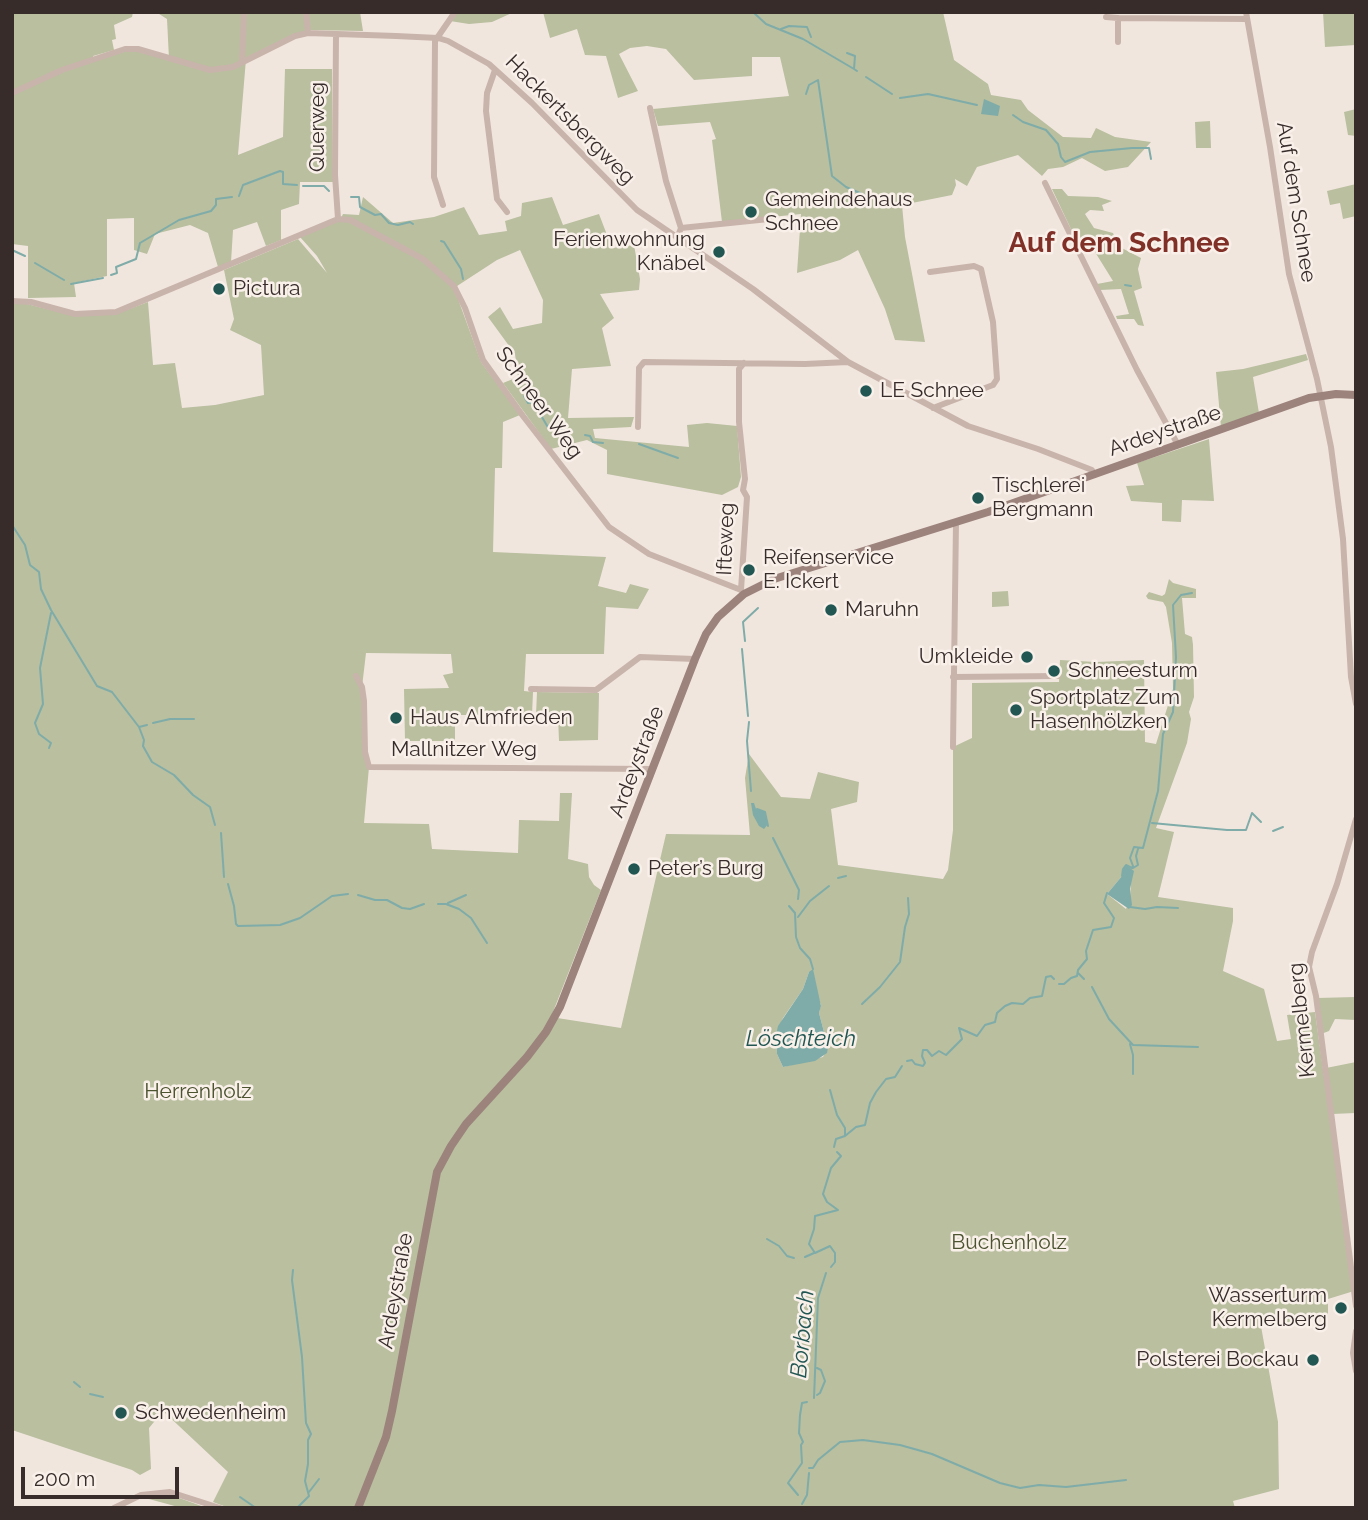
<!DOCTYPE html>
<html>
<head>
<meta charset="utf-8">
<style>
  body { margin:0 }
  #map { position:relative; width:1368px; height:1520px; overflow:hidden; background:#f1e6de; font-family:Raleway,sans-serif }
  canvas { display:block }
  .frame { position:absolute; inset:0; border:14px solid #372c2a; pointer-events:none }
  .scale { position:absolute; left:21px; top:1467px; width:158px; height:32px; box-sizing:border-box; border:4px solid #372c2a; border-top:0; padding-left:9px; font-size:21px; line-height:24px; white-space:nowrap; color:#372c2a; -webkit-text-stroke:5px #f9f0ea; paint-order:stroke }
</style>
</head>
<body>
<div id="map">
<canvas width="1368" height="1520"></canvas>
<div class="frame"></div>
<div class="scale">200 m</div>
</div>
<script>
const ctx = document.querySelector('canvas').getContext('2d');
ctx.lineJoin = 'round';
function paint(path, color) {
  ctx.fillStyle = color;
  ctx.fill(path, 'evenodd');
}
function poly(rows) {
  const path = new Path2D();
  for (const r of rows) {
    path.moveTo(r[0], r[1]);
    for (let i = 2; i < r.length; i += 2) path.lineTo(r[i], r[i + 1]);
  }
  return path;
}
function strokePath(path, color, width, dash) {
  ctx.strokeStyle = color;
  ctx.lineWidth = width;
  ctx.lineCap = dash ? 'butt' : 'round';
  ctx.setLineDash(dash || []);
  ctx.stroke(path);
}
function write(font, color, halo, rows, align = 'center') {
  ctx.font = font + ' Raleway,sans-serif';
  ctx.lineWidth = 5;
  ctx.setLineDash([]);
  ctx.textBaseline = 'middle';
  ctx.strokeStyle = halo;
  ctx.fillStyle = color;
  for (const [text, x, y, turn = 0] of rows) {
    ctx.save();
    ctx.translate(x, y);
    ctx.rotate((+turn || 0) * Math.PI / 180);
    ctx.textAlign = isNaN(turn) ? turn : align;
    if (halo) ctx.strokeText(text, 0, 0);
    ctx.fillText(text, 0, 0);
    ctx.restore();
  }
}
paint(poly([
  [12,12,133,12,132,17,114,25,116,39,112,40,114,50,93,56,93,59,124,52,138,51,169,59,167,19,156,12,305,12,305,31,246,59,238,155,283,137,285,69,332,69,333,182,300,182,299,204,281,210,281,240,266,246,257,222,233,230,231,262,218,267,208,233,190,225,155,234,147,254,134,250,134,218,107,219,107,276,74,283,76,297,28,298,28,246,12,244],
  [307,12,360,12,363,31,310,30],
  [456,12,514,12,492,22,469,24,450,21],
  [543,12,943,12,954,60,988,84,991,95,1021,100,1028,110,1063,137,1091,138,1096,128,1115,137,1151,142,1128,167,1105,171,1082,158,1063,167,1048,169,1042,176,1018,155,977,167,967,186,955,179,956,185,952,195,902,205,905,237,925,342,895,340,885,309,858,250,840,260,797,273,801,214,722,222,712,140,716,139,710,122,658,126,653,109,789,96,780,57,752,57,752,76,694,80,666,49,647,46,630,48,619,54,638,91,618,98,606,56,585,55,577,29,550,38],
  [1323,12,1356,12,1356,45,1325,47],
  [1356,109,1356,136,1348,135,1344,112],
  [1210,121,1211,148,1196,148,1195,122],
  [1356,184,1356,216,1343,219,1340,203,1330,205,1327,191],
  [1052,189,1062,189,1068,196,1098,197,1112,201,1102,205,1104,211,1090,210,1085,214,1094,228,1113,233,1118,246,1141,258,1138,269,1142,288,1134,291,1144,326,1138,325,1134,319,1117,319,1116,316,1129,314,1121,289,1100,290,1097,284,1113,281,1095,252,1078,244],
  [363,197,393,223,434,217,464,207,479,235,507,231,505,221,521,216,522,203,552,197,563,225,599,214,612,248,634,245,640,279,639,290,600,294,614,318,602,328,611,366,572,369,568,418,634,417,631,427,593,429,595,438,689,447,687,425,707,423,737,426,741,477,738,487,722,495,607,474,607,450,587,440,551,449,503,383,518,377,515,354,488,317,500,307,513,329,542,323,543,300,520,250,497,260,454,288,481,362,520,415,503,422,502,468,495,468,493,552,606,557,598,586,626,593,630,584,649,589,638,609,606,607,604,654,526,654,524,691,533,692,532,715,455,715,455,741,405,741,404,689,449,688,443,675,453,673,451,654,366,653,362,687,369,767,364,823,429,824,432,849,518,853,519,820,559,821,560,793,572,793,568,859,588,864,589,877,594,885,601,890,551,1017,621,1028,666,834,750,835,745,778,749,754,781,797,810,799,818,772,859,782,857,802,831,809,838,865,943,879,948,870,953,830,953,747,972,738,972,683,1059,682,1060,660,1096,662,1144,660,1145,742,1156,744,1173,689,1172,643,1166,607,1163,602,1148,599,1146,596,1149,592,1162,596,1165,594,1169,579,1173,583,1196,589,1196,598,1182,598,1185,634,1192,637,1193,645,1194,697,1189,712,1191,719,1187,743,1156,828,1174,832,1158,897,1233,908,1233,921,1223,971,1264,989,1277,1041,1291,1039,1287,1015,1315,1012,1354,1291,1328,1299,1328,1318,1261,1326,1278,1422,1279,1489,1233,1501,1235,1508,229,1508,213,1502,228,1472,163,1411,149,1428,151,1469,140,1475,132,1470,12,1430,12,303,27,304,75,316,116,314,148,302,153,365,175,363,182,408,215,405,264,395,261,345,230,330,234,319,224,270,298,239,327,273,317,256,300,237,340,220,343,214,359,215],
  [1125,867,1131,882,1130,899,1126,909,1107,894,1122,876],
  [809,972,821,1005,819,1013,828,1047,823,1057,783,1067,777,1054,776,1035,783,1018,803,989],
  [1306,354,1308,360,1253,377,1259,413,1221,427,1216,372,1243,369],
  [1209,439,1214,501,1182,500,1181,522,1162,521,1162,503,1131,501,1126,486,1144,485,1137,463],
  [1008,591,1009,606,992,607,992,592],
  [537,692,599,693,598,740,559,741,558,715,536,715],
  [1356,997,1356,1020,1335,1019,1329,1031,1321,1034,1317,998],
  [1356,1062,1356,1113,1332,1114,1326,1068],
  [150,1495,171,1495,207,1508,182,1508,149,1499]
]), '#b9bf9f');
paint(poly([
  [984,99,1000,106,998,116,981,114],
  [751,803,754,803,756,809,765,812,768,824,764,829,759,826,753,815],
  [1126,865,1134,871,1130,889,1132,905,1129,909,1107,894,1122,876,1123,869],
  [813,969,821,1006,819,1013,828,1047,827,1053,815,1061,783,1067,777,1054,776,1035,778,1026,803,989,809,972]
]), '#7faca8');
strokePath(poly([
  [753,12,766,24,803,39,854,69],
  [781,29,789,26,807,27,811,37],
  [847,53,855,56,854,69,857,71],
  [866,77,892,94],
  [806,94,809,85,818,80,832,176,846,187,869,197],
  [900,98,928,94,977,105],
  [1013,115,1023,122,1046,130,1058,144,1061,157,1065,162,1090,152,1132,148,1149,148,1151,159],
  [303,186,324,186,329,191],
  [239,196,243,185,280,171,283,172,283,184,297,185],
  [879,196,880,200],
  [351,197,359,197,360,207,375,215,381,214,389,223,398,225,410,222,413,224],
  [441,241,444,242,461,269,463,279],
  [12,250,25,256],
  [35,263,64,280],
  [111,275,117,273,116,267,136,259,140,243,179,220,211,211,216,205,216,199,232,197],
  [71,284,103,278],
  [1125,285,1131,286],
  [524,396,528,403,533,402,549,429,572,431],
  [585,435,590,436,593,442,603,443],
  [639,444,678,458],
  [12,525,25,545,30,565,39,572,41,589,51,610,97,686,112,692,139,727,144,740,143,746,152,762,174,775,193,795,210,807,215,825],
  [745,641,743,622,758,608],
  [742,649,748,716],
  [749,722,747,741,751,791],
  [153,723,170,719,194,719],
  [139,727,147,725],
  [49,748,51,743,39,734,35,723,43,704,40,668,51,613],
  [757,809,765,812,768,826],
  [1152,823,1227,830,1246,830,1252,813,1261,822],
  [1273,831,1283,827],
  [221,833,224,877],
  [773,838,799,890,798,899],
  [1133,868,1138,865,1136,856,1138,849],
  [1122,876,1123,869,1126,865,1132,868,1133,866,1130,858,1134,847,1143,848,1158,791,1163,734,1173,712,1176,657,1173,605,1181,595,1192,593],
  [838,878,846,876],
  [228,884,234,906,236,924,238,926,280,925,300,918,332,896,348,894],
  [358,895,375,900,387,900,402,908,410,909,424,904],
  [448,903,466,895],
  [438,904,446,904,459,909,471,918,487,943],
  [789,906,795,913,796,937,800,948,810,959,813,969],
  [1130,907,1145,909,1157,907,1178,908],
  [798,917,810,901,829,886],
  [1078,973,1084,979],
  [1059,984,1064,984,1071,978,1077,976,1078,970,1087,959,1086,951,1093,930,1111,927,1114,918,1104,903,1107,893],
  [1092,987,1109,1019,1133,1045,1198,1047],
  [862,1004,880,987,900,962,905,927,909,914,908,898],
  [1130,1044,1133,1055,1133,1074],
  [907,1061,912,1060,915,1064,923,1066,925,1063,922,1056,923,1050,927,1050,932,1056,939,1051,946,1055,962,1039,959,1028,977,1036,985,1025,995,1022,997,1013,1005,1006,1012,1003,1023,1004,1030,998,1042,996,1046,977,1051,976,1054,979],
  [830,1090,837,1115,845,1128,845,1136,836,1139,834,1147],
  [845,1136,856,1127,865,1125,870,1103,876,1092,886,1079,895,1077,902,1066],
  [767,1239,779,1246,787,1256,794,1258],
  [805,1257,814,1253],
  [831,1267,835,1262,835,1253,830,1246,815,1253,809,1244,814,1229,815,1216,838,1210,827,1202,823,1194,831,1168,841,1156,837,1152],
  [293,1270,292,1280,302,1357,306,1423,311,1434,308,1440,308,1464,305,1481,309,1496,297,1508],
  [74,1382,80,1387],
  [90,1394,103,1397],
  [817,1395,820,1393,825,1381,821,1370,817,1368],
  [814,1398,818,1298,826,1273],
  [809,1468,813,1468,818,1460,840,1442,863,1440,900,1445,932,1454,1000,1483,1020,1488,1039,1485,1066,1487,1126,1480],
  [309,1492,319,1479],
  [798,1495,788,1483,802,1463,801,1445,803,1442,799,1433,800,1415,802,1403,807,1402],
  [240,1497,256,1508],
  [802,1504,807,1495,809,1473]
]), '#7faca8', 2);
strokePath(poly([
  [306,12,308,33],
  [1246,12,1270,147,1289,274,1317,379,1331,447,1343,539,1351,677,1356,704],
  [1106,17,1118,18],
  [336,34,335,175,338,219],
  [1118,42,1118,18,1247,19],
  [242,62,244,12],
  [495,70,487,93,486,111,497,199,507,212],
  [12,93,62,70,125,49,138,49,210,70,233,67,295,36,308,33,396,36,438,38,448,41,489,64,532,103,637,210,753,289,848,362,968,426,1038,449,1092,470,1094,475],
  [650,108,666,181,681,228,678,236],
  [1045,183,1137,370,1178,445],
  [443,205,434,177,435,41,455,12],
  [681,228,769,219],
  [930,272,974,266,981,269,993,322,997,379,993,385,933,408],
  [12,301,31,302,75,314,116,312,338,219,350,220,423,259,454,286,465,308,483,360,523,416,609,527,649,554,741,590,744,594],
  [638,427,639,368,644,362,805,364,848,362],
  [741,590,747,497,743,490,745,479,739,422,739,369,744,363],
  [356,676,362,687,364,701,365,752,369,767,652,769],
  [953,677,1058,676],
  [531,689,596,690,640,657,695,659],
  [953,747,956,522],
  [1356,819,1337,884,1312,952,1309,967,1316,996,1356,1306],
  [1356,1331,1353,1353,1356,1371],
  [114,1508,141,1495,170,1492,220,1508]
]), '#c9b4ab', 6);
strokePath(poly([
  [358,1508,386,1437,392,1411,437,1172,451,1146,466,1124,527,1057,546,1032,560,1007,695,659,706,634,718,617,744,594,774,579,988,512,1309,398,1336,394,1356,395]
]), '#9c837c', 8);
for (const [x, y, r, color] of [
  [751,212,7,"#215652"],
  [719,252,7,"#215652"],
  [219,289,7,"#215652"],
  [866,391,7,"#215652"],
  [978,498,7,"#215652"],
  [749,570,7,"#215652"],
  [831,610,7,"#215652"],
  [1027,657,7,"#215652"],
  [1054,671,7,"#215652"],
  [1016,710,7,"#215652"],
  [396,718,7,"#215652"],
  [634,869,7,"#215652"],
  [1341,1308,7,"#215652"],
  [1313,1360,7,"#215652"],
  [121,1413,7,"#215652"]
]) {
  const dot = new Path2D();
  dot.arc(x, y, r, 0, 2 * Math.PI);
  ctx.fillStyle = color;
  ctx.fill(dot);
  strokePath(dot, '#f9f0ea', 2.5);
}
write('21px', '#372c2a', '#f9f0ea', [
  ["Hackertsbergweg",570,120,45],
  ["Querweg",318,127,-90],
  ["Auf dem Schnee",1296,202,81],
  ["Schneer Weg",539,403,54],
  ["Ardeystraße",1165,431,-19],
  ["Ifteweg",726,539,-88],
  ["Mallnitzer Weg",464,750],
  ["Ardeystraße",637,762,-69],
  ["Kermelberg",1302,1020,-96],
  ["Ardeystraße",396,1291,-80]
]);
write('21px', '#372c2a', '#f9f0ea', [
  ["Gemeindehaus",765,200],
  ["Schnee",765,224],
  ["Ferienwohnung",705,240,"right"],
  ["Knäbel",705,264,"right"],
  ["Pictura",233,289],
  ["LE Schnee",880,391],
  ["Tischlerei",992,486],
  ["Bergmann",992,510],
  ["Reifenservice",763,558],
  ["E. Ickert",763,582],
  ["Maruhn",845,610],
  ["Umkleide",1013,657,"right"],
  ["Schneesturm",1068,671],
  ["Sportplatz Zum",1030,698],
  ["Hasenhölzken",1030,722],
  ["Haus Almfrieden",410,718],
  ["Peter’s Burg",648,869],
  ["Wasserturm",1327,1296,"right"],
  ["Kermelberg",1327,1320,"right"],
  ["Polsterei Bockau",1299,1360,"right"],
  ["Schwedenheim",135,1413]
], 'left');
write('21px', '#4b532f', '#f9f0ea', [
  ["Herrenholz",198,1092],
  ["Buchenholz",1009,1243]
]);
write('italic 23px', '#215652', '#f9f0ea', [
  ["Löschteich",801,1039],
  ["Borbach",803,1334,-85]
]);
write('bold 28px', '#813028', '#f9f0ea', [
  ["Auf dem Schnee",1119,244]
]);
</script>
</body>
</html>
